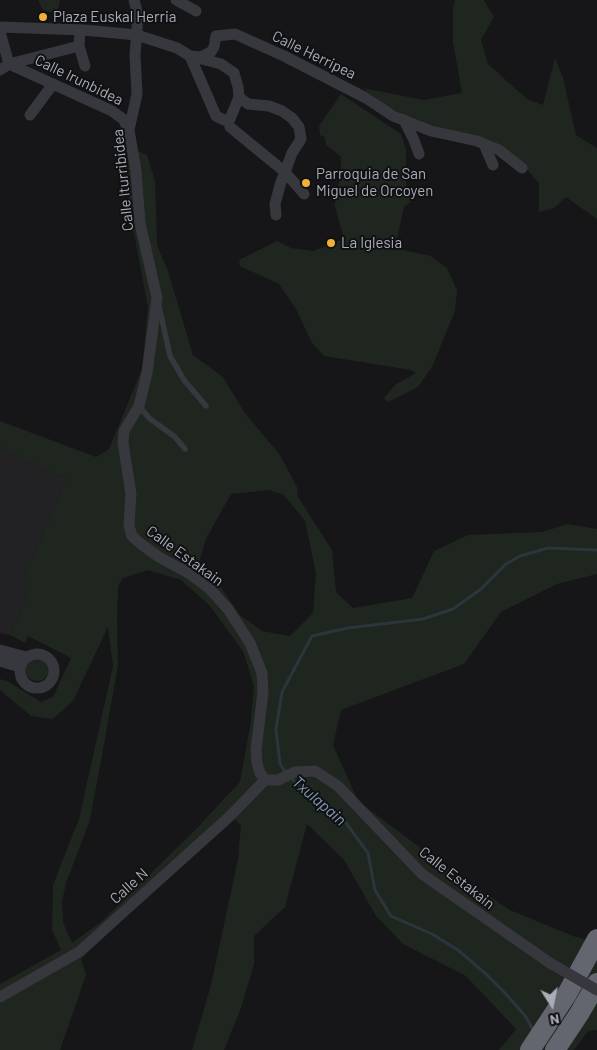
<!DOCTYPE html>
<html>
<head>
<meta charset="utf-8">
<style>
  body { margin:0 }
  #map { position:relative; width:597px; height:1050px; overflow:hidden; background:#161618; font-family:Barlow,sans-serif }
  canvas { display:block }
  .north { position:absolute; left:527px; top:980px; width:50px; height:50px; -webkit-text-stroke:4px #111113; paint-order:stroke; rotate:170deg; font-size:14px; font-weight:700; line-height:20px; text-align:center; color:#a8adb8 }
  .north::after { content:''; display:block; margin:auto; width:18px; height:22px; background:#a8adb8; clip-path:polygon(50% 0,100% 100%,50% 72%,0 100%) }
</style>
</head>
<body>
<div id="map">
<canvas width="597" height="1050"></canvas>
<div class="north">N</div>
</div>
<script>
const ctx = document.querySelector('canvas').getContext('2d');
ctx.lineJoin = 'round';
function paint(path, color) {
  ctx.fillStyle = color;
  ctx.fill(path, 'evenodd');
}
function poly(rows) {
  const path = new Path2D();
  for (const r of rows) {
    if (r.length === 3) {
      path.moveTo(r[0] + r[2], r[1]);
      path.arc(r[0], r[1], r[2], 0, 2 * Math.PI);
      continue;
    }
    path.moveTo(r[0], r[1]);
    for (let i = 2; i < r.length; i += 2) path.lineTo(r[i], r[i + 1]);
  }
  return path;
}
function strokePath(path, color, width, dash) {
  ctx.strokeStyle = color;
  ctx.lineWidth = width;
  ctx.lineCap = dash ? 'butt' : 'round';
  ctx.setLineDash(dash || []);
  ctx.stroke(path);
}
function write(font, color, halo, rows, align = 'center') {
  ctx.font = font + ' Barlow,sans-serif';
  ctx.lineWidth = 4;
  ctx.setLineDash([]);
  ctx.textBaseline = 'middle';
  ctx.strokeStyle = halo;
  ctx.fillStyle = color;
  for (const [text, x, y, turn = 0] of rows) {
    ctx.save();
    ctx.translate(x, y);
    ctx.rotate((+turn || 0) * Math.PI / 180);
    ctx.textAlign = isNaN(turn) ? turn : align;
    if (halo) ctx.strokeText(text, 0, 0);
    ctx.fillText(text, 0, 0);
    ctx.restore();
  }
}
paint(poly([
  [0,447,66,479,22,584,31,587,10,635,0,633]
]), '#222225');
paint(poly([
  [38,0,60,0,57,14,43,10],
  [455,0,484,0,494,17,481,40,488,64,527,99,543,105,555,58,563,78,576,135,597,148,597,219,566,197,554,208,539,212,539,183,521,163,417,121,388,107,363,88,424,100,462,93,453,42,453,8],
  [341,94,401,134,406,149,406,185,413,200,404,207,395,248,431,256,447,268,457,290,455,311,432,367,418,387,388,402,384,398,396,384,416,373,411,370,324,356,312,343,296,309,279,284,240,266,239,260,277,241,291,248,313,251,344,239,335,206,335,194,341,177,341,157,326,145,325,137,320,135,319,126],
  [121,143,147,155,155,181,157,245,168,271,193,355,223,377,245,413,280,455,297,487,298,497,332,550,336,592,353,608,412,598,434,551,468,535,542,532,568,524,597,529,597,574,557,584,501,612,464,664,341,710,333,745,358,801,446,867,510,910,573,936,597,943,597,1030,588,1031,574,1050,499,1050,516,1029,466,976,403,944,376,916,344,860,307,824,285,907,254,936,254,964,240,1011,224,1050,192,1050,211,985,238,859,241,825,231,817,81,959,86,975,60,1050,0,1050,0,984,61,950,52,930,53,885,79,819,113,666,108,627,73,701,53,719,31,716,0,690,0,679,7,681,41,702,53,697,71,658,28,636,25,643,10,635,31,587,22,584,66,479,0,447,0,421,96,457,109,449,142,369,148,307,133,228],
  [269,490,284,495,305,521,316,573,313,613,290,636,262,631,240,615,215,579,199,563,206,539,231,494],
  [148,570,181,580,210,606,243,651,254,686,250,727,240,782,195,830,101,922,72,943,63,922,62,902,66,883,90,820,102,755,118,665,117,623,118,587,123,578],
  [37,669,12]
]), '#1e261f');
strokePath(poly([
  [534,1032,526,1017,506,994,487,975,458,950,432,934,391,916,375,890,368,853,346,823,312,795,300,787,286,773,280,764,276,729,282,692,312,636,348,628,423,619,453,609,481,589,506,564,520,556,548,548,597,550]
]), '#2c353c', 3);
strokePath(poly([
  [159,306,170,356,184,380,206,406],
  [139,406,149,418,175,437,185,449]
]), '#37383d', 5.5);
strokePath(poly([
  [134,0,138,15,135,55,137,94,129,130,136,171,140,223,157,298,147,373,139,406,124,431,123,443,131,494,129,526,132,536,141,544,159,557,190,574,209,588,228,609,250,643,262,673,263,692,256,750,257,763,260,773,265,780,278,780,295,772,315,771,338,786,422,874,550,963],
  [176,0,196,11],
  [0,27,84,30,137,35,177,48,190,56,221,64,234,73,238,87,239,97,248,104,269,106,282,111,292,118,299,127,301,139,292,153,285,172,304,194],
  [0,32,9,64,79,46,80,30],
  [79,46,85,66],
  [0,70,9,64,112,111,123,119,129,130],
  [30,115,53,84],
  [230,119,239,97],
  [224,120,216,116,190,56,201,57,211,52,214,47,216,36,235,34,284,56,366,98,393,116,431,131,477,141,484,144,493,165],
  [404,120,414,140,419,154],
  [230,127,285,172,281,182,275,204,276,215],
  [484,144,499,150,522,168],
  [0,650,26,657],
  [37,671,17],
  [0,661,20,667],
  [0,997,79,952,229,817,265,780]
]), '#37383d', 11);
strokePath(poly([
  [530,1050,567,994,597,939],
  [555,1050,579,1014,597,983]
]), '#63666e', 20);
strokePath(poly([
  [550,963,597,990]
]), '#37383d', 11);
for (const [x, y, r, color] of [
  [43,17,5,"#f2b134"],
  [306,183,5,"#f2b134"],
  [331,243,5,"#f2b134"]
]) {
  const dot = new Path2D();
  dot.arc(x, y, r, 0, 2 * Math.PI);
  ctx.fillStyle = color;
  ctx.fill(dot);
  strokePath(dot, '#111113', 2);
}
write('15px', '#a8adb8', '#111113', [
  ["Plaza Euskal Herria",53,17],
  ["Parroquia de San",316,174],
  ["Miguel de Orcoyen",316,191],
  ["La Iglesia",341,243]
], 'left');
write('15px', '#a8adb8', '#111113', [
  ["Calle Herripea",314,55,26],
  ["Calle Irunbidea",79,80,26],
  ["Calle Iturribidea",123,180,-96],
  ["Calle Estakain",185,556,36],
  ["Calle Estakain",457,878,38],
  ["Calle N",129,886,-42]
]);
write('italic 16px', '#7f9bb3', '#111113', [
  ["Txulapain",319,801,41]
]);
</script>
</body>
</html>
